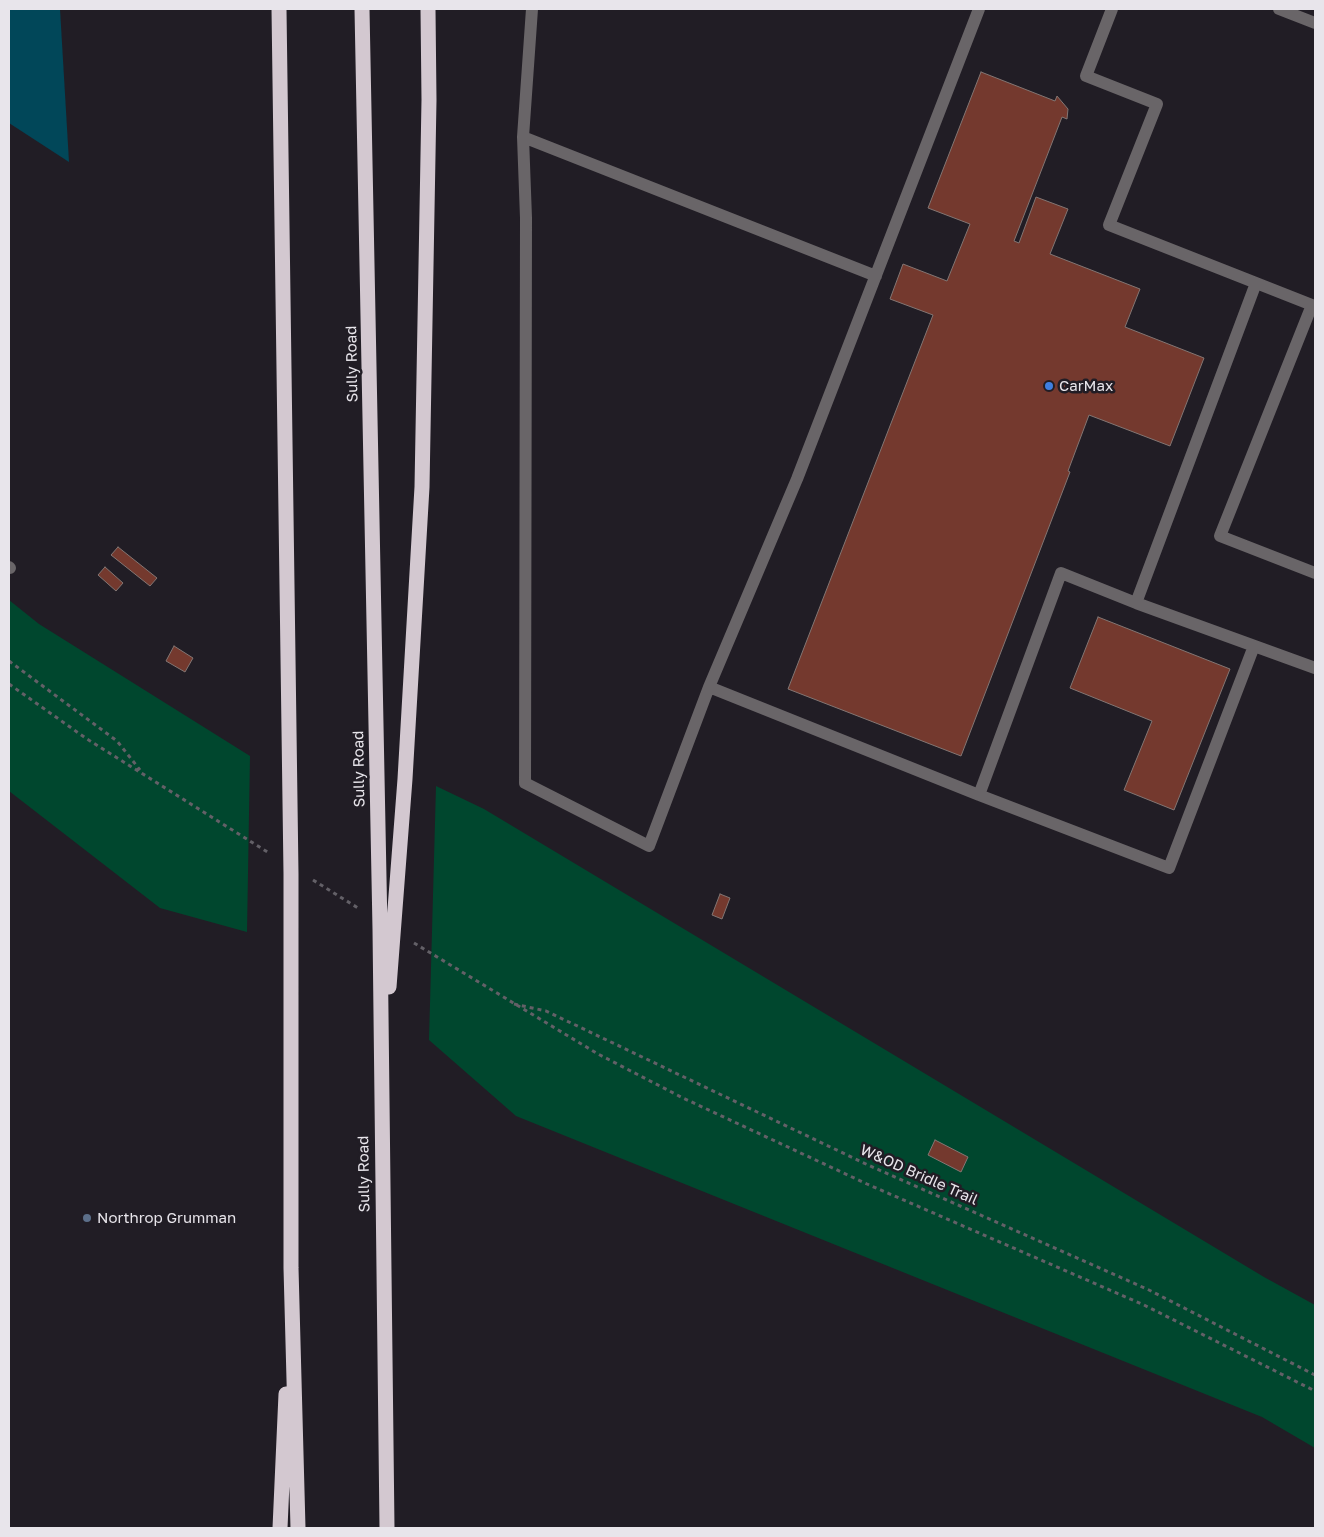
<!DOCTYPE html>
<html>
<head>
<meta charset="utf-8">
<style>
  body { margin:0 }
  #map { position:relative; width:1324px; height:1537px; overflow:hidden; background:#211d25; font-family:"Golos Text",sans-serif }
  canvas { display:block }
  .frame { position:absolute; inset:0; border:10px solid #e8e5eb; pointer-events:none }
</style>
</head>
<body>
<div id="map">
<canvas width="1324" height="1537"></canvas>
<div class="frame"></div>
</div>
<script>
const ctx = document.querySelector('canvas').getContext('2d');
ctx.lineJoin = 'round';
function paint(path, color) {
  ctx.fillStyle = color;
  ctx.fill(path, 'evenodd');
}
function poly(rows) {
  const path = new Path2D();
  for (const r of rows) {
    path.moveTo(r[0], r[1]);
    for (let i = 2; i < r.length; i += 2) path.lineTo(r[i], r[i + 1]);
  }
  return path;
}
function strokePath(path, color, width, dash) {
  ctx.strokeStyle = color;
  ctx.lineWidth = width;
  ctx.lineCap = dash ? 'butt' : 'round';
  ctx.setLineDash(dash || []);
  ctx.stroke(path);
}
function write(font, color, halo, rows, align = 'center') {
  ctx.font = font + ' "Golos Text",sans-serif';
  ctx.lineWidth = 5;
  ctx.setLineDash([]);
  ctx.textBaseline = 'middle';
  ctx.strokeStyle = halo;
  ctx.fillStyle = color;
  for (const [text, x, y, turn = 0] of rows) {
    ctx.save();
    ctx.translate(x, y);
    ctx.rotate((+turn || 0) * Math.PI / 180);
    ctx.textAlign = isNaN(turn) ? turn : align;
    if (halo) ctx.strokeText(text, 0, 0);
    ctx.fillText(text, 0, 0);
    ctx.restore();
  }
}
paint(poly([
  [9,600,39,624,250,756,247,932,160,908,9,791],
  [436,786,484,809,1264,1277,1315,1305,1315,1448,1262,1417,516,1116,429,1040]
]), '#00472e');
paint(poly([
  [9,9,60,9,69,162,9,123]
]), '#014759');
const building = poly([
  [981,72,1055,101,1057,96,1068,109,1067,119,1062,117,1014,241,1019,243,1036,197,1068,209,1050,254,1140,289,1125,327,1204,358,1170,446,1089,415,1068,471,1070,472,961,756,788,689,933,315,890,299,903,264,947,281,970,224,928,208,981,72],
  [118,547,157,578,150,586,111,555,118,547],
  [105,567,123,583,116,591,98,575,105,567],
  [1098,617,1230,669,1174,810,1124,790,1152,721,1070,688,1098,617],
  [174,646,193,658,185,672,166,661,174,646],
  [720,894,730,898,722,919,712,915,720,894],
  [935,1140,968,1157,961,1172,928,1155,935,1140]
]);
paint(building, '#74392e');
strokePath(building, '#837673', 1);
strokePath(poly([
  [9,661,117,741,140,770],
  [9,684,87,739,269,853],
  [313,880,358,908],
  [414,943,598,1054,683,1098,867,1184,1144,1305,1315,1391],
  [514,1004,546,1011,868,1165,1149,1290,1315,1375]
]), '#636067', 3, [4, 4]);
strokePath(poly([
  [532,9,523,137,526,218,525,783,649,846,709,687,979,795],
  [1112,9,1086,76,1157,104,1109,225,1312,305,1220,536,1315,573],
  [1279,9,1315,23],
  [523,137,876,276],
  [1256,283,1136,603,1315,668],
  [1136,603,1061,573,979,795,1169,868,1254,646],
  [709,687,797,479,979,9]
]), '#696568', 12);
strokePath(poly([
  [9,567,10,568]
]), '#696568', 12);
strokePath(poly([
  [279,9,291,874,291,1268,298,1528],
  [362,9,380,929,387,1528],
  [389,987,405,779,422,487,429,100,428,9],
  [280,1528,286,1394]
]), '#d3c8d0', 15);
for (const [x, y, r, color] of [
  [1049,386,5,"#3f7fe0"],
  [87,1218,5,"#5c6f8a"]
]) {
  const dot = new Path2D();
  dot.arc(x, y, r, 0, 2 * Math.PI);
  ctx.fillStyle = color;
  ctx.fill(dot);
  strokePath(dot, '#211d25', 2);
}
write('15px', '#e8e5eb', '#211d25', [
  ["Sully Road",352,364,-91],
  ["Sully Road",359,769,-91],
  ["Sully Road",364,1174,-91],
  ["W&OD Bridle Trail",919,1175,24]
]);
write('15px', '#e8e5eb', '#211d25', [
  ["CarMax",1059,386],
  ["Northrop Grumman",97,1218]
], 'left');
</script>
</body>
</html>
